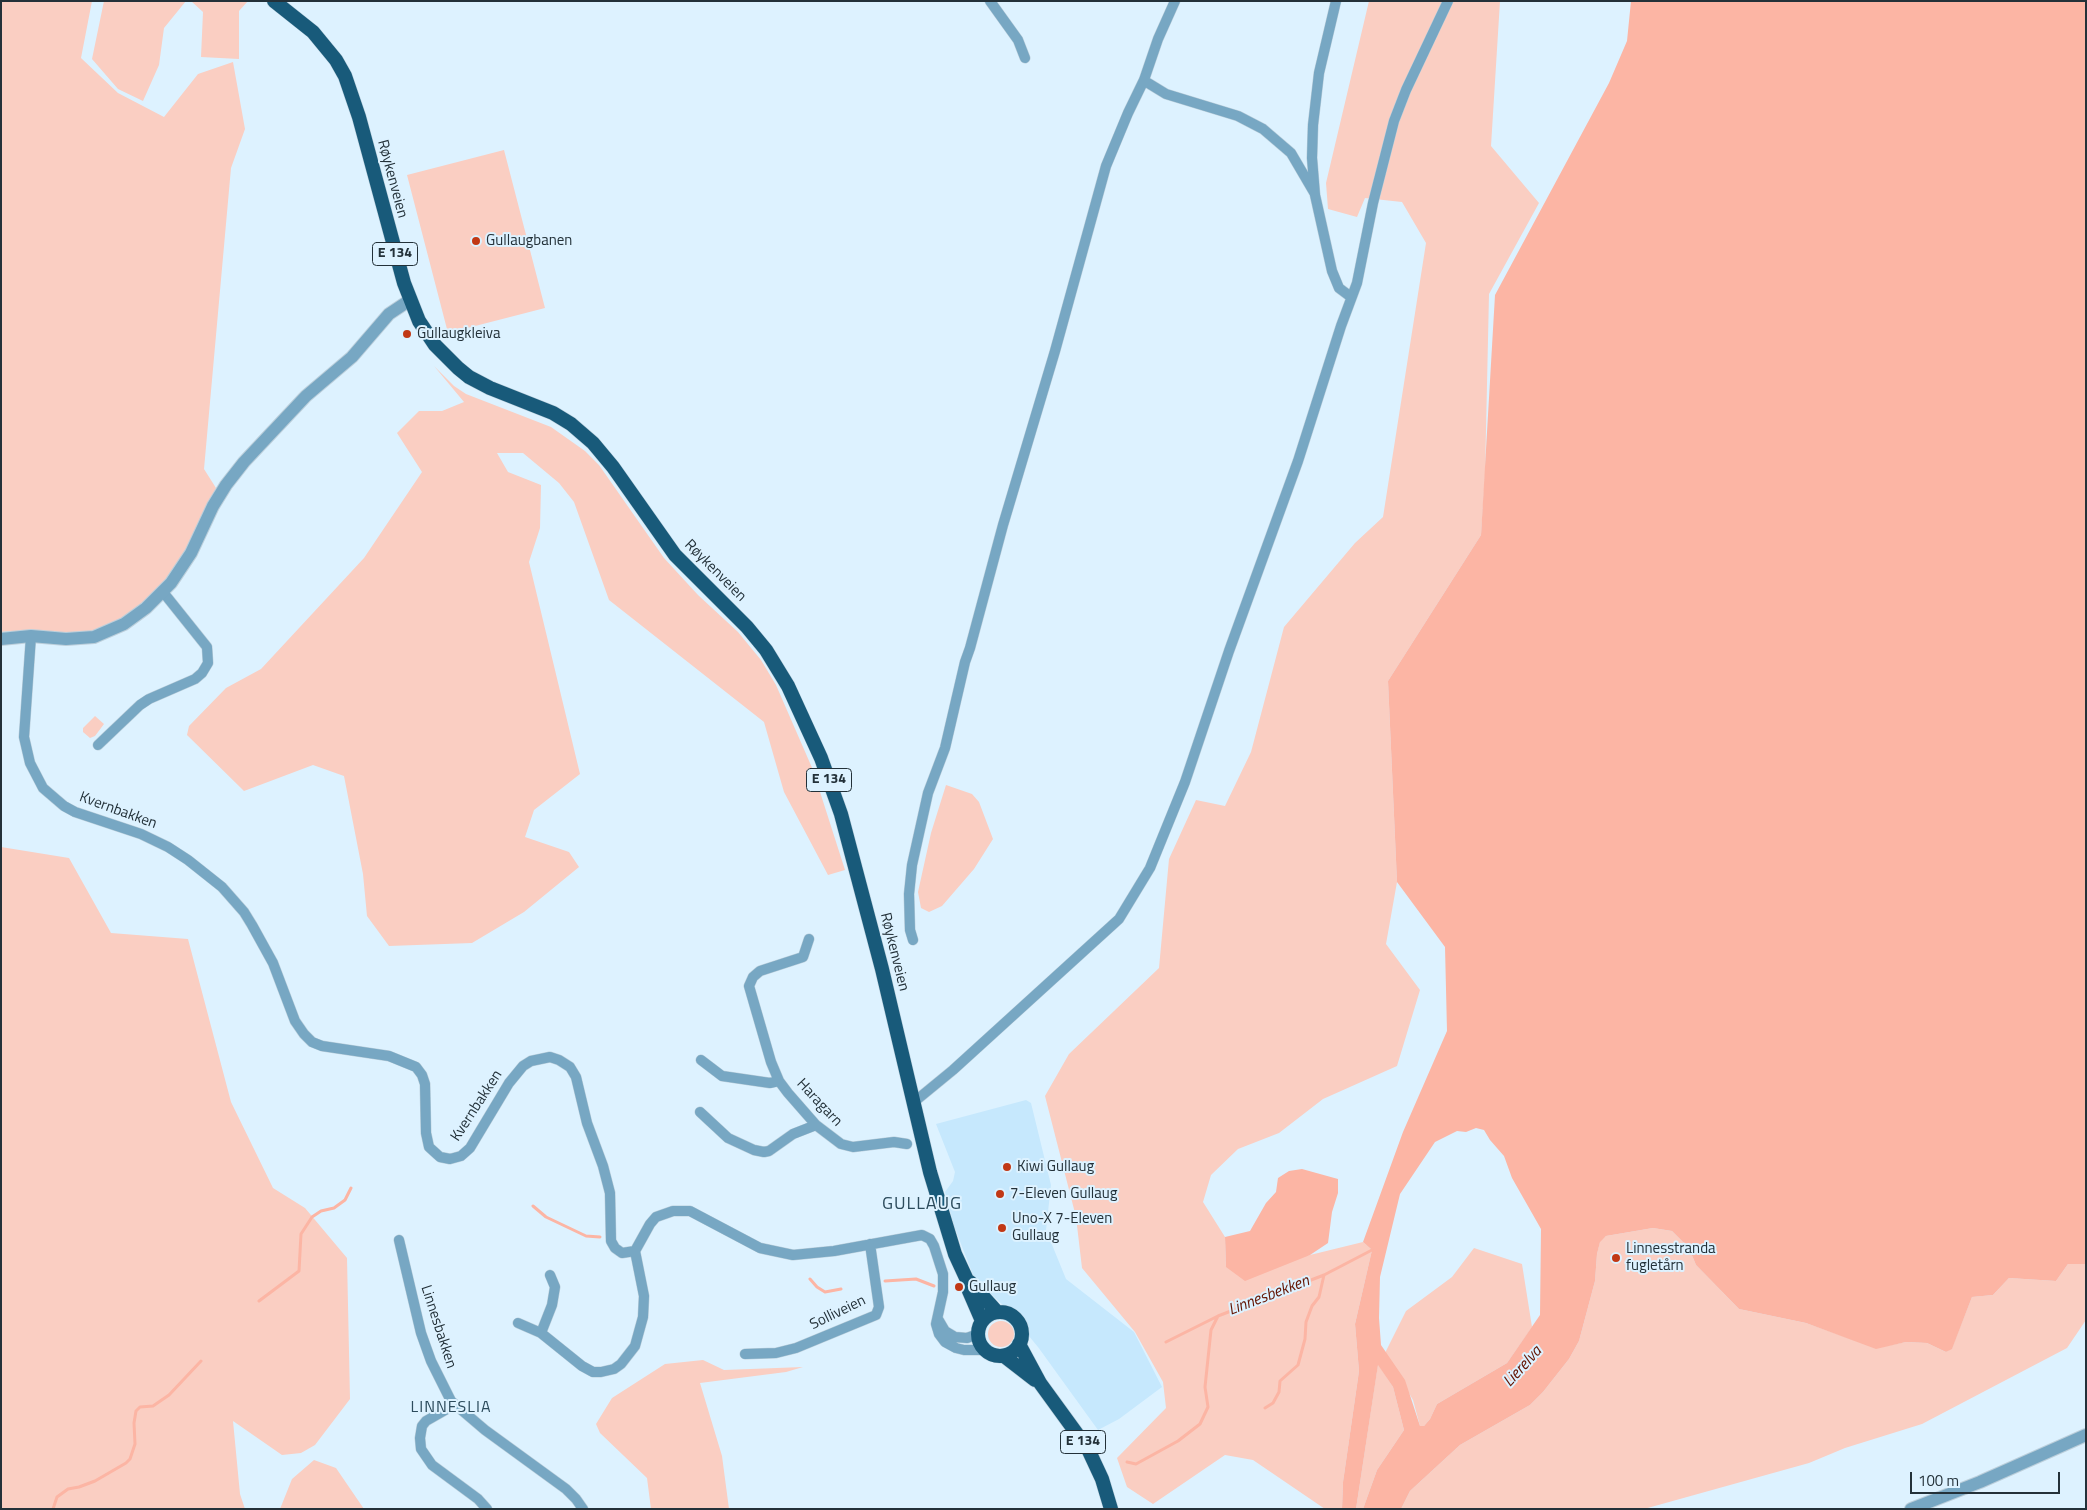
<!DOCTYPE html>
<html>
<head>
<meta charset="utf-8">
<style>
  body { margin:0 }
  #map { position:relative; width:2087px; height:1510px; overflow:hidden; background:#ddf2ff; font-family:"Titillium Web",sans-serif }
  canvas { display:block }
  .frame { position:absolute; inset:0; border:2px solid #233139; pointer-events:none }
  .scale { position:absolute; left:1910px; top:1472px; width:150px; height:22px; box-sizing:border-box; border:2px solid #233139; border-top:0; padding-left:6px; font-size:15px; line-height:18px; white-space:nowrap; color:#233139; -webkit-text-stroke:4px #ddf2ff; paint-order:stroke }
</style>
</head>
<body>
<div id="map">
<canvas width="2087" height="1510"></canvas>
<div class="frame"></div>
<div class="scale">100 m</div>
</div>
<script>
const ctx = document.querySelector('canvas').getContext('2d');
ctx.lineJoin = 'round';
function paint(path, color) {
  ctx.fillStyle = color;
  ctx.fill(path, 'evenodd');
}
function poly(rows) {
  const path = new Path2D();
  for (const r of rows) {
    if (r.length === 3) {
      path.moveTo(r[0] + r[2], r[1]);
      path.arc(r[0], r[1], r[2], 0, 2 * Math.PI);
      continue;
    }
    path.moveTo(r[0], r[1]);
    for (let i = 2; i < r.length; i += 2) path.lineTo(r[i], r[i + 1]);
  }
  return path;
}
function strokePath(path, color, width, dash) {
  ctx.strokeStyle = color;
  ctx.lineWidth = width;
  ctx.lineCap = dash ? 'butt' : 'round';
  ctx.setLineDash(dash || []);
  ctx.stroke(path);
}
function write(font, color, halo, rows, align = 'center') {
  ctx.font = font + ' "Titillium Web",sans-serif';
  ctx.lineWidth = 4;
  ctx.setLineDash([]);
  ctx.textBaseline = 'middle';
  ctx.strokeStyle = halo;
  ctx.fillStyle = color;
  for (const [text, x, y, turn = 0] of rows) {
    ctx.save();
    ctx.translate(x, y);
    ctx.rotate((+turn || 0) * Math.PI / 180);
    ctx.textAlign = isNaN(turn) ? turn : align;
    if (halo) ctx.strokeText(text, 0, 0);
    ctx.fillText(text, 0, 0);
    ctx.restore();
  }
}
paint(poly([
  [1026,1100,1031,1103,1051,1185,1046,1230,1066,1279,1134,1332,1162,1387,1119,1419,1098,1430,1038,1347,1004,1306,975,1280,954,1226,945,1192,953,1181,955,1172,936,1124]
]), '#c6e8fd');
paint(poly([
  [1,1,92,1,81,58,118,93,164,117,198,74,233,62,245,129,231,168,204,469,216,488,188,547,161,588,122,620,91,633,11,631,1,632],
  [104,1,186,1,164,28,159,65,143,101,118,89,92,59],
  [191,1,248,1,239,11,239,59,201,57,203,12],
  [1369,1,1500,1,1491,146,1539,203,1489,294,1485,475,1481,535,1388,681,1397,882,1386,944,1420,990,1397,1066,1323,1099,1279,1133,1238,1149,1211,1175,1203,1202,1225,1237,1226,1267,1310,1255,1363,1242,1372,1250,1355,1324,1359,1371,1343,1482,1342,1509,1325,1509,1253,1460,1225,1455,1153,1504,1127,1487,1117,1458,1166,1408,1163,1382,1135,1332,1082,1268,1076,1217,1045,1096,1069,1054,1159,968,1169,859,1196,800,1225,806,1251,752,1284,627,1355,543,1383,517,1426,243,1402,202,1365,198,1357,217,1328,209,1326,183],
  [504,150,545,308,448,333,407,175],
  [434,366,454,386,466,394,551,427,585,451,599,465,664,558,698,595,738,632,761,660,776,685,813,770,845,870,828,875,784,792,764,722,609,600,574,502,559,483,523,453,497,453,508,472,541,485,540,528,529,562,580,774,534,810,525,837,569,852,579,867,524,912,472,943,389,946,367,916,363,874,344,776,313,765,244,791,187,735,189,726,226,688,261,669,364,558,422,472,397,433,419,411,442,411,464,402],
  [95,716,104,724,95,736,90,738,83,732,83,728],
  [946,785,972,794,979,802,993,839,974,869,942,906,929,912,921,908,918,892,931,833],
  [1,847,69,858,111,933,188,939,231,1102,273,1188,305,1208,347,1258,350,1399,315,1445,301,1453,282,1455,233,1421,240,1494,245,1509,1,1509],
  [1653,1228,1672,1231,1689,1248,1696,1265,1739,1309,1806,1323,1876,1348,1906,1342,1927,1343,1946,1352,1952,1348,1972,1297,1993,1295,2009,1278,2056,1281,2068,1264,2086,1264,2086,1320,2067,1348,1922,1424,1845,1448,1809,1463,1644,1509,1401,1509,1410,1491,1460,1445,1530,1405,1543,1392,1569,1359,1579,1341,1595,1281,1597,1254,1600,1241,1606,1236],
  [1474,1248,1522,1264,1532,1327,1507,1363,1437,1404,1430,1419,1424,1426,1420,1426,1413,1400,1385,1353,1406,1311,1452,1277],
  [1001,1334,13],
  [703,1360,724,1370,803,1367,786,1372,700,1383,722,1456,729,1509,651,1509,647,1478,600,1433,596,1424,612,1398,665,1364],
  [1378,1364,1393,1387,1404,1430,1377,1470,1363,1509,1356,1509],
  [314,1460,336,1468,364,1509,280,1509,292,1479]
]), '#facec2');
paint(poly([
  [1631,1,2086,1,2086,1264,2068,1264,2056,1281,2009,1278,1993,1295,1972,1297,1952,1349,1946,1352,1927,1343,1906,1342,1876,1349,1806,1323,1739,1309,1696,1265,1689,1248,1672,1231,1653,1228,1606,1236,1600,1242,1597,1254,1595,1281,1579,1341,1569,1359,1543,1392,1530,1405,1460,1445,1410,1491,1401,1509,1363,1509,1377,1470,1404,1430,1393,1387,1378,1365,1356,1509,1342,1509,1343,1482,1359,1371,1355,1324,1372,1250,1363,1242,1403,1132,1447,1031,1445,947,1397,882,1388,681,1481,535,1495,295,1609,83,1627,41],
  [1476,1128,1484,1130,1490,1140,1504,1156,1512,1178,1541,1229,1540,1315,1507,1363,1437,1404,1430,1419,1424,1426,1420,1426,1405,1380,1381,1345,1379,1318,1380,1277,1400,1194,1435,1142,1457,1131,1466,1132],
  [1302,1169,1338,1179,1338,1193,1332,1212,1328,1243,1310,1255,1245,1281,1226,1267,1225,1237,1250,1231,1266,1203,1276,1192,1278,1178,1289,1171]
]), '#fcb5a4');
strokePath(poly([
  [533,1206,546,1217,586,1236,600,1237],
  [810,1279,817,1287,825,1292,841,1289],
  [885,1281,916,1279,934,1286],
  [259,1301,299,1271,301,1234,312,1217,321,1211,334,1208,345,1200,351,1188],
  [1166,1342,1218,1316,1324,1275,1372,1250],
  [1265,1408,1273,1403,1279,1392,1280,1381,1298,1365,1305,1339,1306,1322,1312,1306,1319,1297,1324,1275],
  [1127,1462,1136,1464,1178,1441,1200,1424,1208,1407,1205,1387,1211,1330,1218,1316],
  [53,1509,57,1497,68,1489,79,1487,95,1481,126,1463,130,1459,135,1444,134,1423,136,1411,140,1407,153,1406,169,1395,201,1361]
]), '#fcb5a4', 3);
const minor = poly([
  [990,1,1018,40,1025,58],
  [1336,1,1319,73,1313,125,1312,158,1315,195,1332,271,1339,288,1351,297],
  [1148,83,1166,94,1238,116,1263,129,1291,153,1315,194],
  [31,636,24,737,30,763,43,788,64,806,75,812,141,834,168,847,188,860,222,887,244,912,252,925,273,963,295,1021,304,1034,312,1042,322,1046,389,1056,416,1067,422,1075,425,1084,426,1133,429,1147,440,1157,450,1159,461,1156,470,1148,509,1083,523,1066,531,1061,550,1057,559,1060,570,1067,576,1077,587,1123,603,1166,610,1193,611,1241,615,1248,622,1253,635,1251,650,1224,656,1217,673,1211,690,1211,760,1248,793,1255,834,1251,922,1235,930,1239,934,1246,943,1274,943,1292,936,1324,939,1334,945,1342,956,1348,964,1350,985,1350],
  [98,745,140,705,149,699,195,679,202,673,208,663,207,647,163,592],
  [809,939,803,957,760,971,753,977,749,986,771,1062,779,1081,788,1093,816,1125,841,1144,853,1147,894,1142,907,1144],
  [913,940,910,930,909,894,912,865,928,793,945,748,965,662,970,648,1003,525,1055,351,1106,166,1128,113,1144,80,1158,39,1175,1],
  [701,1060,722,1076,770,1083,779,1081],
  [914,1102,953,1070,1119,919,1150,868,1185,782,1229,651,1298,461,1341,326,1357,283,1373,203,1394,121,1406,90,1448,1],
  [700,1112,728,1138,754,1150,764,1152,769,1151,793,1134,816,1125],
  [399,1240,421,1333,431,1361,451,1401,485,1430,566,1489,576,1499,583,1509],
  [938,1319,945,1331,955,1337,967,1338,978,1334],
  [518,1323,541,1333,582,1366,593,1372,601,1372,614,1369,621,1364,635,1346,643,1317,644,1296,635,1251],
  [541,1333,552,1305,555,1287,550,1275],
  [745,1354,776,1353,796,1348,876,1315,879,1307,870,1244],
  [454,1405,426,1421,422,1426,420,1438,421,1449,432,1465,478,1499,487,1509]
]);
const tertiary = poly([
  [1,639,31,636,66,639,94,637,124,624,146,608,171,583,191,553,213,506,226,485,244,462,306,396,352,357,389,314,410,300],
  [1911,1509,1980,1482,2086,1435]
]);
const trunk = poly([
  [274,1,313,32,336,60,345,76,359,117,404,283,419,321,435,345,458,368,469,377,490,388,553,413,571,424,593,443,613,467,675,555,747,627,766,650,788,686,821,758,841,814,882,969,930,1172,955,1254,967,1280,969,1291,982,1321],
  [970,1282,997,1312],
  [1000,1334,22],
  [1019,1344,1040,1383,1088,1449,1102,1479,1111,1509],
  [1004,1356,1035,1380]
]);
strokePath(minor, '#bccfdb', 11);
strokePath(tertiary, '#bccfdb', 14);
strokePath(trunk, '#bccfdb', 15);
strokePath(minor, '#77a7c3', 10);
strokePath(tertiary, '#77a7c3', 12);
strokePath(trunk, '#185a7a', 14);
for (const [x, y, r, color] of [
  [476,241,5,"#c13815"],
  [407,334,5,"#c13815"],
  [1007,1167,5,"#c13815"],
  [1000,1194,5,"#c13815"],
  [1002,1228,5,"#c13815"],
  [1616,1258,5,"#c13815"],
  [959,1287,5,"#c13815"]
]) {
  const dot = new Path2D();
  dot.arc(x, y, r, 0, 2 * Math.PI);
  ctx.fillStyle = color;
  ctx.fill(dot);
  strokePath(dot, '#ddf2ff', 2);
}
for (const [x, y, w] of [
  [395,254,45],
  [829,780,45],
  [1083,1442,45]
]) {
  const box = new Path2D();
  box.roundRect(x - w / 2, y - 11.5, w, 23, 4);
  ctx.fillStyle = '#ddf2ff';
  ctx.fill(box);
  strokePath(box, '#233139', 1);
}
write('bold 14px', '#233139', null, [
  ["E 134",395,254],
  ["E 134",829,780],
  ["E 134",1083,1442]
]);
write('15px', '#233139', '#ddf2ff', [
  ["Røykenveien",392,179,75],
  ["Røykenveien",715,571,45],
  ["Kvernbakken",118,811,20],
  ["Røykenveien",894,952,76],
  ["Haragarn",819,1103,47],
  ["Kvernbakken",477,1106,-57],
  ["Solliveien",838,1313,-26],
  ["Linnesbakken",438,1327,72]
]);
write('15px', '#233139', '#ddf2ff', [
  ["Gullaugbanen",486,241],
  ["Gullaugkleiva",417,334],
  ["Kiwi Gullaug",1017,1167],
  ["7-Eleven Gullaug",1010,1194],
  ["Uno-X 7-Eleven",1012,1219],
  ["Gullaug",1012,1236],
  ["Linnesstranda",1626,1249],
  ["fugletårn",1626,1266],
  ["Gullaug",969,1287]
], 'left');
write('italic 16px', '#631300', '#ddf2ff', [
  ["Linnesbekken",1269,1296,-21],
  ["Lierelva",1523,1367,-48]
]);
ctx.letterSpacing = '1px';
write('16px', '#2c4b5c', '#ddf2ff', [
  ["LINNESLIA",451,1408]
]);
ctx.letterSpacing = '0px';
ctx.letterSpacing = '1px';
write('18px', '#2c4b5c', '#ddf2ff', [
  ["GULLAUG",922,1205]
]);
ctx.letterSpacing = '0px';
</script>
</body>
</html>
